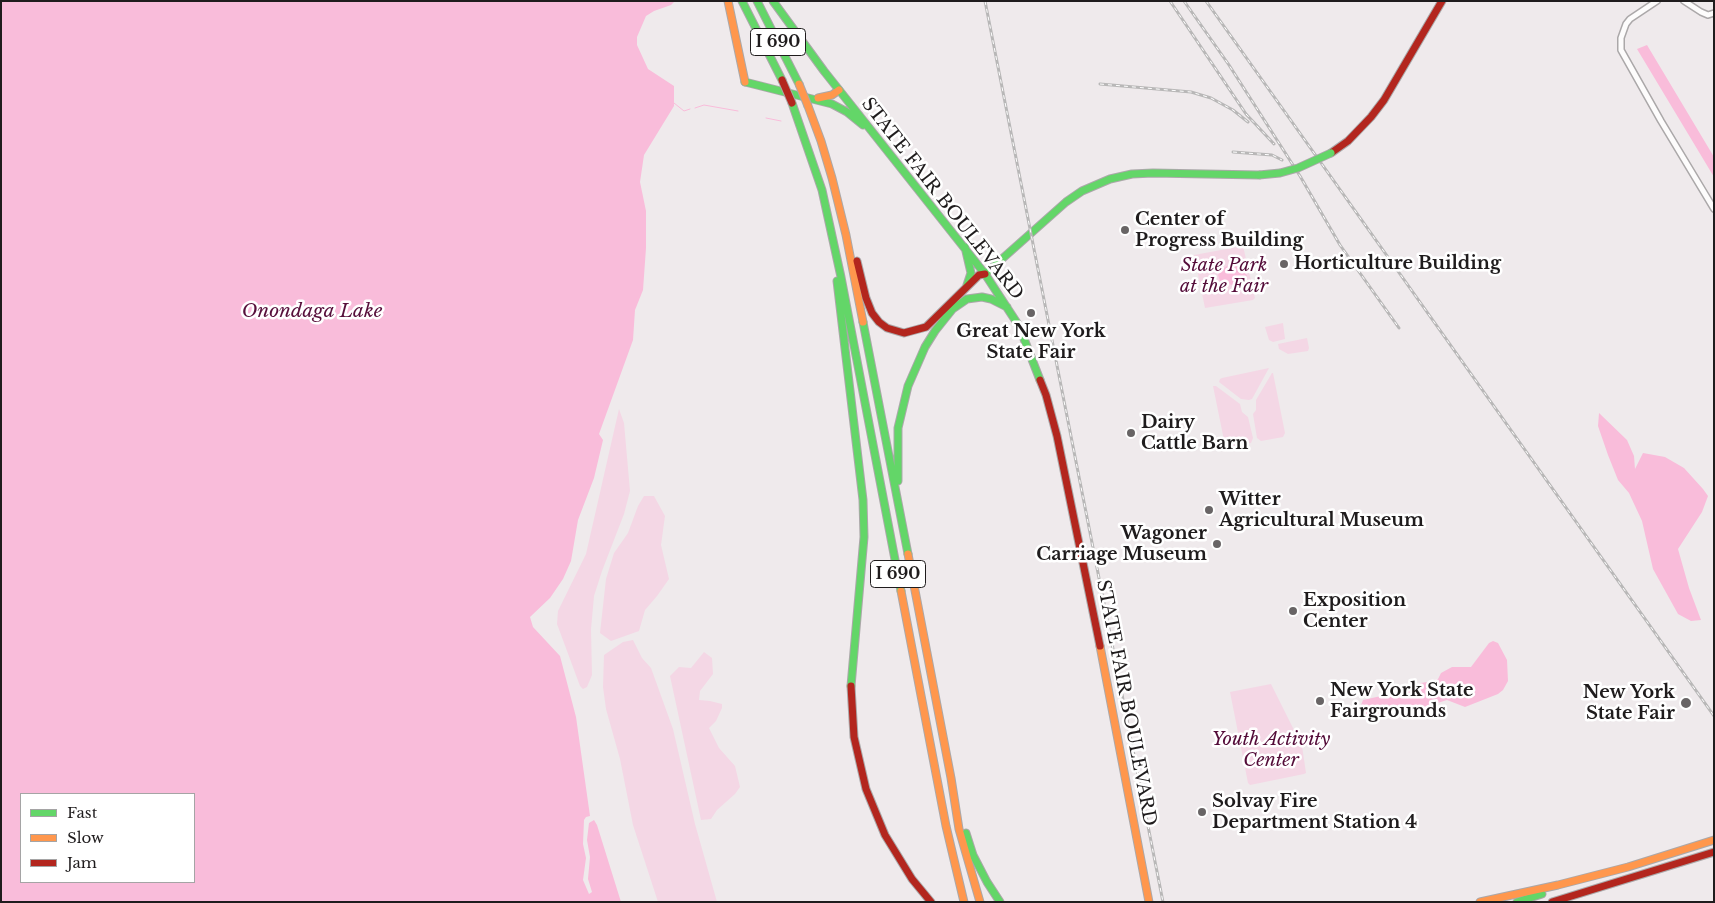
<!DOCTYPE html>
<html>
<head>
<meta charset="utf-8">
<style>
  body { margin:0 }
  #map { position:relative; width:1715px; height:903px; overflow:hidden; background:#efeaec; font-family:"Libre Baskerville",serif }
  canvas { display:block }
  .frame { position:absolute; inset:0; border:2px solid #1f1c1d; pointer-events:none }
  .legend { position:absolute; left:20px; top:793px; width:175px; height:90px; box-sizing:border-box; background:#fff; border:1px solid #a5a4a5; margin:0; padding:6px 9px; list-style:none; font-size:15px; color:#1f1c1d }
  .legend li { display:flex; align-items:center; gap:10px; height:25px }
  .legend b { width:25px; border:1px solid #a5a4a5 }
</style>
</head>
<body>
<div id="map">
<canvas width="1715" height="903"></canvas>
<div class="frame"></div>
<ul class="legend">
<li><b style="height:6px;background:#63d668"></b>Fast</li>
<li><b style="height:6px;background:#ff974d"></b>Slow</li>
<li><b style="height:6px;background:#b3261e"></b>Jam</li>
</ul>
</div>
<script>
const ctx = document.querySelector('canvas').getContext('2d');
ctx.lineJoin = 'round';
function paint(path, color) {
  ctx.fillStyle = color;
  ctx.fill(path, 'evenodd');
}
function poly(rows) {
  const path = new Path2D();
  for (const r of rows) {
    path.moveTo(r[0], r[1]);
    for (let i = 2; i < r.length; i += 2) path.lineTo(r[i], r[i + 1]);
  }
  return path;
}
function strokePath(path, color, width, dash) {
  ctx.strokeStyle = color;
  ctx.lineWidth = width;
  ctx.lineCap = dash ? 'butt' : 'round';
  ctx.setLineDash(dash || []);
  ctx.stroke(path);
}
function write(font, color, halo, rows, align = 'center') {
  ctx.font = font + ' "Libre Baskerville",serif';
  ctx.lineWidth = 5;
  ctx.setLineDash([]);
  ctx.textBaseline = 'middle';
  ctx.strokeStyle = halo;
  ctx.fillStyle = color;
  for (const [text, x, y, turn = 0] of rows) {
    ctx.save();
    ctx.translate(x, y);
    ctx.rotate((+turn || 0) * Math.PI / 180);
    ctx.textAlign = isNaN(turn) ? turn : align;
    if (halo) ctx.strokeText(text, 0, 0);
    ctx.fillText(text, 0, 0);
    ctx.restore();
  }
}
paint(poly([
  [1243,246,1255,298,1253,300,1205,308,1194,255],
  [1283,323,1285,339,1273,342,1269,340,1265,327],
  [1307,338,1309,348,1308,351,1288,354,1279,349,1278,344],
  [1269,368,1252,399,1249,400,1241,399,1219,382,1220,379,1222,378],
  [1272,373,1273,373,1285,433,1283,437,1261,441,1257,438,1253,414,1256,410,1256,400],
  [1213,386,1216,386,1240,404,1242,412,1248,417,1253,438,1251,443,1228,448,1225,445],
  [619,409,624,423,630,491,624,514,602,571,594,596,591,629,592,675,587,687,583,689,580,686,557,624,558,611,586,554],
  [644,496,654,496,665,516,661,545,669,579,657,596,645,610,639,631,611,641,600,633,606,579,614,553,628,533,638,506],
  [633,640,642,658,651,668,673,729,695,824,717,902,658,902,633,825,620,759,606,709,603,687,604,655,623,642],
  [704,652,712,658,713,674,700,691,699,700,710,701,722,704,722,708,716,721,709,728,719,748,735,766,740,787,735,794,717,810,711,819,701,820,670,676,679,667,691,668],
  [1271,684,1302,746,1306,773,1304,774,1250,785,1248,783,1230,692]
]), '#f4d7e5');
paint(poly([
  [1,1,675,1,671,5,654,11,646,16,637,37,637,45,648,69,674,86,674,106,644,155,640,182,646,211,646,248,643,290,635,310,633,340,599,434,603,440,594,478,578,520,571,561,563,579,550,598,530,617,533,627,560,656,576,717,590,816,586,817,584,820,583,844,586,858,583,880,589,894,592,892,588,879,590,857,587,840,589,823,594,820,597,825,621,902,1,902],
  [21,794,194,794,194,882,21,882],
  [1647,45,1714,157,1714,177,1637,49],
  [1236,263,1243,265,1245,268,1244,271,1247,276,1244,281,1232,285,1220,281,1218,275,1221,270,1227,266],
  [1599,413,1627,440,1634,456,1635,469,1643,453,1665,457,1684,468,1703,489,1708,496,1702,512,1678,549,1689,588,1701,620,1691,621,1678,614,1653,569,1642,521,1629,493,1618,480,1608,455,1598,426],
  [1493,641,1498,643,1507,660,1508,681,1503,690,1498,694,1465,707,1447,700,1428,706,1403,710,1381,718,1364,716,1361,705,1363,700,1381,696,1391,690,1397,689,1403,692,1421,683,1433,681,1438,679,1441,673,1452,667,1471,667,1489,643]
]), '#f9bcda');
strokePath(poly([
  [674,103,684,111,690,109],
  [695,108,704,105,738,111],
  [766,118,781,121]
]), '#f9bcda', 1);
const street = poly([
  [1657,1,1630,19,1626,24,1621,38,1621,50,1661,121,1714,209],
  [1684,1,1701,12,1708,15,1714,13]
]);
const fast = poly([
  [742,1,782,80],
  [757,1,799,84],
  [773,1,824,71,985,274,1019,326,1040,380],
  [745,82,832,104,847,112,863,125],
  [792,103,822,190,841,277,901,591],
  [965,247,971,273,967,285],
  [985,274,1066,202,1082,191,1110,179,1132,174,1153,173,1259,175],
  [837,281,863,500,864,537,851,686],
  [951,310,967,299,982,297,991,299,1007,307],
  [863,322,908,554],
  [898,481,898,428,908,386,925,347,935,331,955,306],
  [966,833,973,855,987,882,1000,902],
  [1517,902,1542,894]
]);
const slow = poly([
  [728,1,745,82],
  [818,98,832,95,839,90],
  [808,106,821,141,832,178,846,235,863,322],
  [908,554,951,778,959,829,980,902],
  [901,591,946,826,964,902],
  [1100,646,1149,902],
  [1480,902,1558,885,1628,867,1714,840]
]);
const jam = poly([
  [1331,153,1348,141,1371,117,1384,100,1442,1],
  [857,261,866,298,872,313,879,322,887,328,904,333,926,327,979,275,985,274],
  [1040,380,1046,395,1057,436,1100,646],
  [851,686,854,737,866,789,885,835,912,879,931,902],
  [1552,902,1714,852]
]);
strokePath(street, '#aba8a9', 8);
strokePath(fast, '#aba8a9', 9);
strokePath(slow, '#aba8a9', 9);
strokePath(jam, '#aba8a9', 9);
strokePath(street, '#fdfcfc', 5);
strokePath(fast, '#63d668', 7);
strokePath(slow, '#ff974d', 7);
strokePath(jam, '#b3261e', 7);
const rail = poly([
  [985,1,1163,902],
  [1170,1,1246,114,1274,144],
  [1184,1,1229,65,1300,176,1340,245,1399,328],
  [1206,1,1714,716],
  [1100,84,1191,92,1211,98,1233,110,1248,122],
  [1233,152,1272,155,1282,160]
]);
strokePath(rail, '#b8b7b7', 3);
strokePath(rail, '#fff', 1, [4]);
const fastBridge = poly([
  [1259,175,1280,173,1298,168,1331,153]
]);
const slowBridge = poly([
  [799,84,808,106]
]);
const jamBridge = poly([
  [782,80,792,103]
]);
strokePath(fastBridge, '#aba8a9', 9, []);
strokePath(slowBridge, '#aba8a9', 9, []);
strokePath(jamBridge, '#aba8a9', 9, []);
strokePath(fastBridge, '#63d668', 7);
strokePath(slowBridge, '#ff974d', 7);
strokePath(jamBridge, '#b3261e', 7);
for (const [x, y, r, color] of [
  [1125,230,5,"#686465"],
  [1284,264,5,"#686465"],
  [1031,313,5,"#686465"],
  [1131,433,5,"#686465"],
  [1209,510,5,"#686465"],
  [1217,544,5,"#686465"],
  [1293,611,5,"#686465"],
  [1320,701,5,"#686465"],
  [1686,703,6,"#686465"],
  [1202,812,5,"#686465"]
]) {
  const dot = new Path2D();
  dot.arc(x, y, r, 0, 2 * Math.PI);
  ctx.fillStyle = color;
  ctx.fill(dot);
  strokePath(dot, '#fff', 2);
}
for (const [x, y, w] of [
  [778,42,55],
  [898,574,55]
]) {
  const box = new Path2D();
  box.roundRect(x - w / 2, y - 13.5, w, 27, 4);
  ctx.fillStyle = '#fff';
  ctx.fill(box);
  strokePath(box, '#1f1c1d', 1);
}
write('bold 16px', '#1f1c1d', null, [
  ["I 690",778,42],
  ["I 690",898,574]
]);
write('18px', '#1f1c1d', '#fff', [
  ["STATE FAIR BOULEVARD",942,199,52],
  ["STATE FAIR BOULEVARD",1126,703,79]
]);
write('bold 18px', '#1f1c1d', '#fff', [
  ["Center of",1135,220],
  ["Progress Building",1135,241],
  ["Horticulture Building",1294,264],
  ["Great New York",1031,332,"center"],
  ["State Fair",1031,353,"center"],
  ["Dairy",1141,423],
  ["Cattle Barn",1141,444],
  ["Witter",1219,500],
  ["Agricultural Museum",1219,521],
  ["Wagoner",1207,534,"right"],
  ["Carriage Museum",1207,555,"right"],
  ["Exposition",1303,601],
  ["Center",1303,622],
  ["New York State",1330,691],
  ["Fairgrounds",1330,712],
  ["New York",1675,693,"right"],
  ["State Fair",1675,714,"right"],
  ["Solvay Fire",1212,802],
  ["Department Station 4",1212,823]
], 'left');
write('italic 18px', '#530b38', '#fff', [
  ["State Park",1224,266],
  ["at the Fair",1224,287],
  ["Youth Activity",1271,740],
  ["Center",1271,761]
]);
write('italic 19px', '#570f3b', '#fff', [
  ["Onondaga Lake",312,312]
]);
</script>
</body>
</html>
